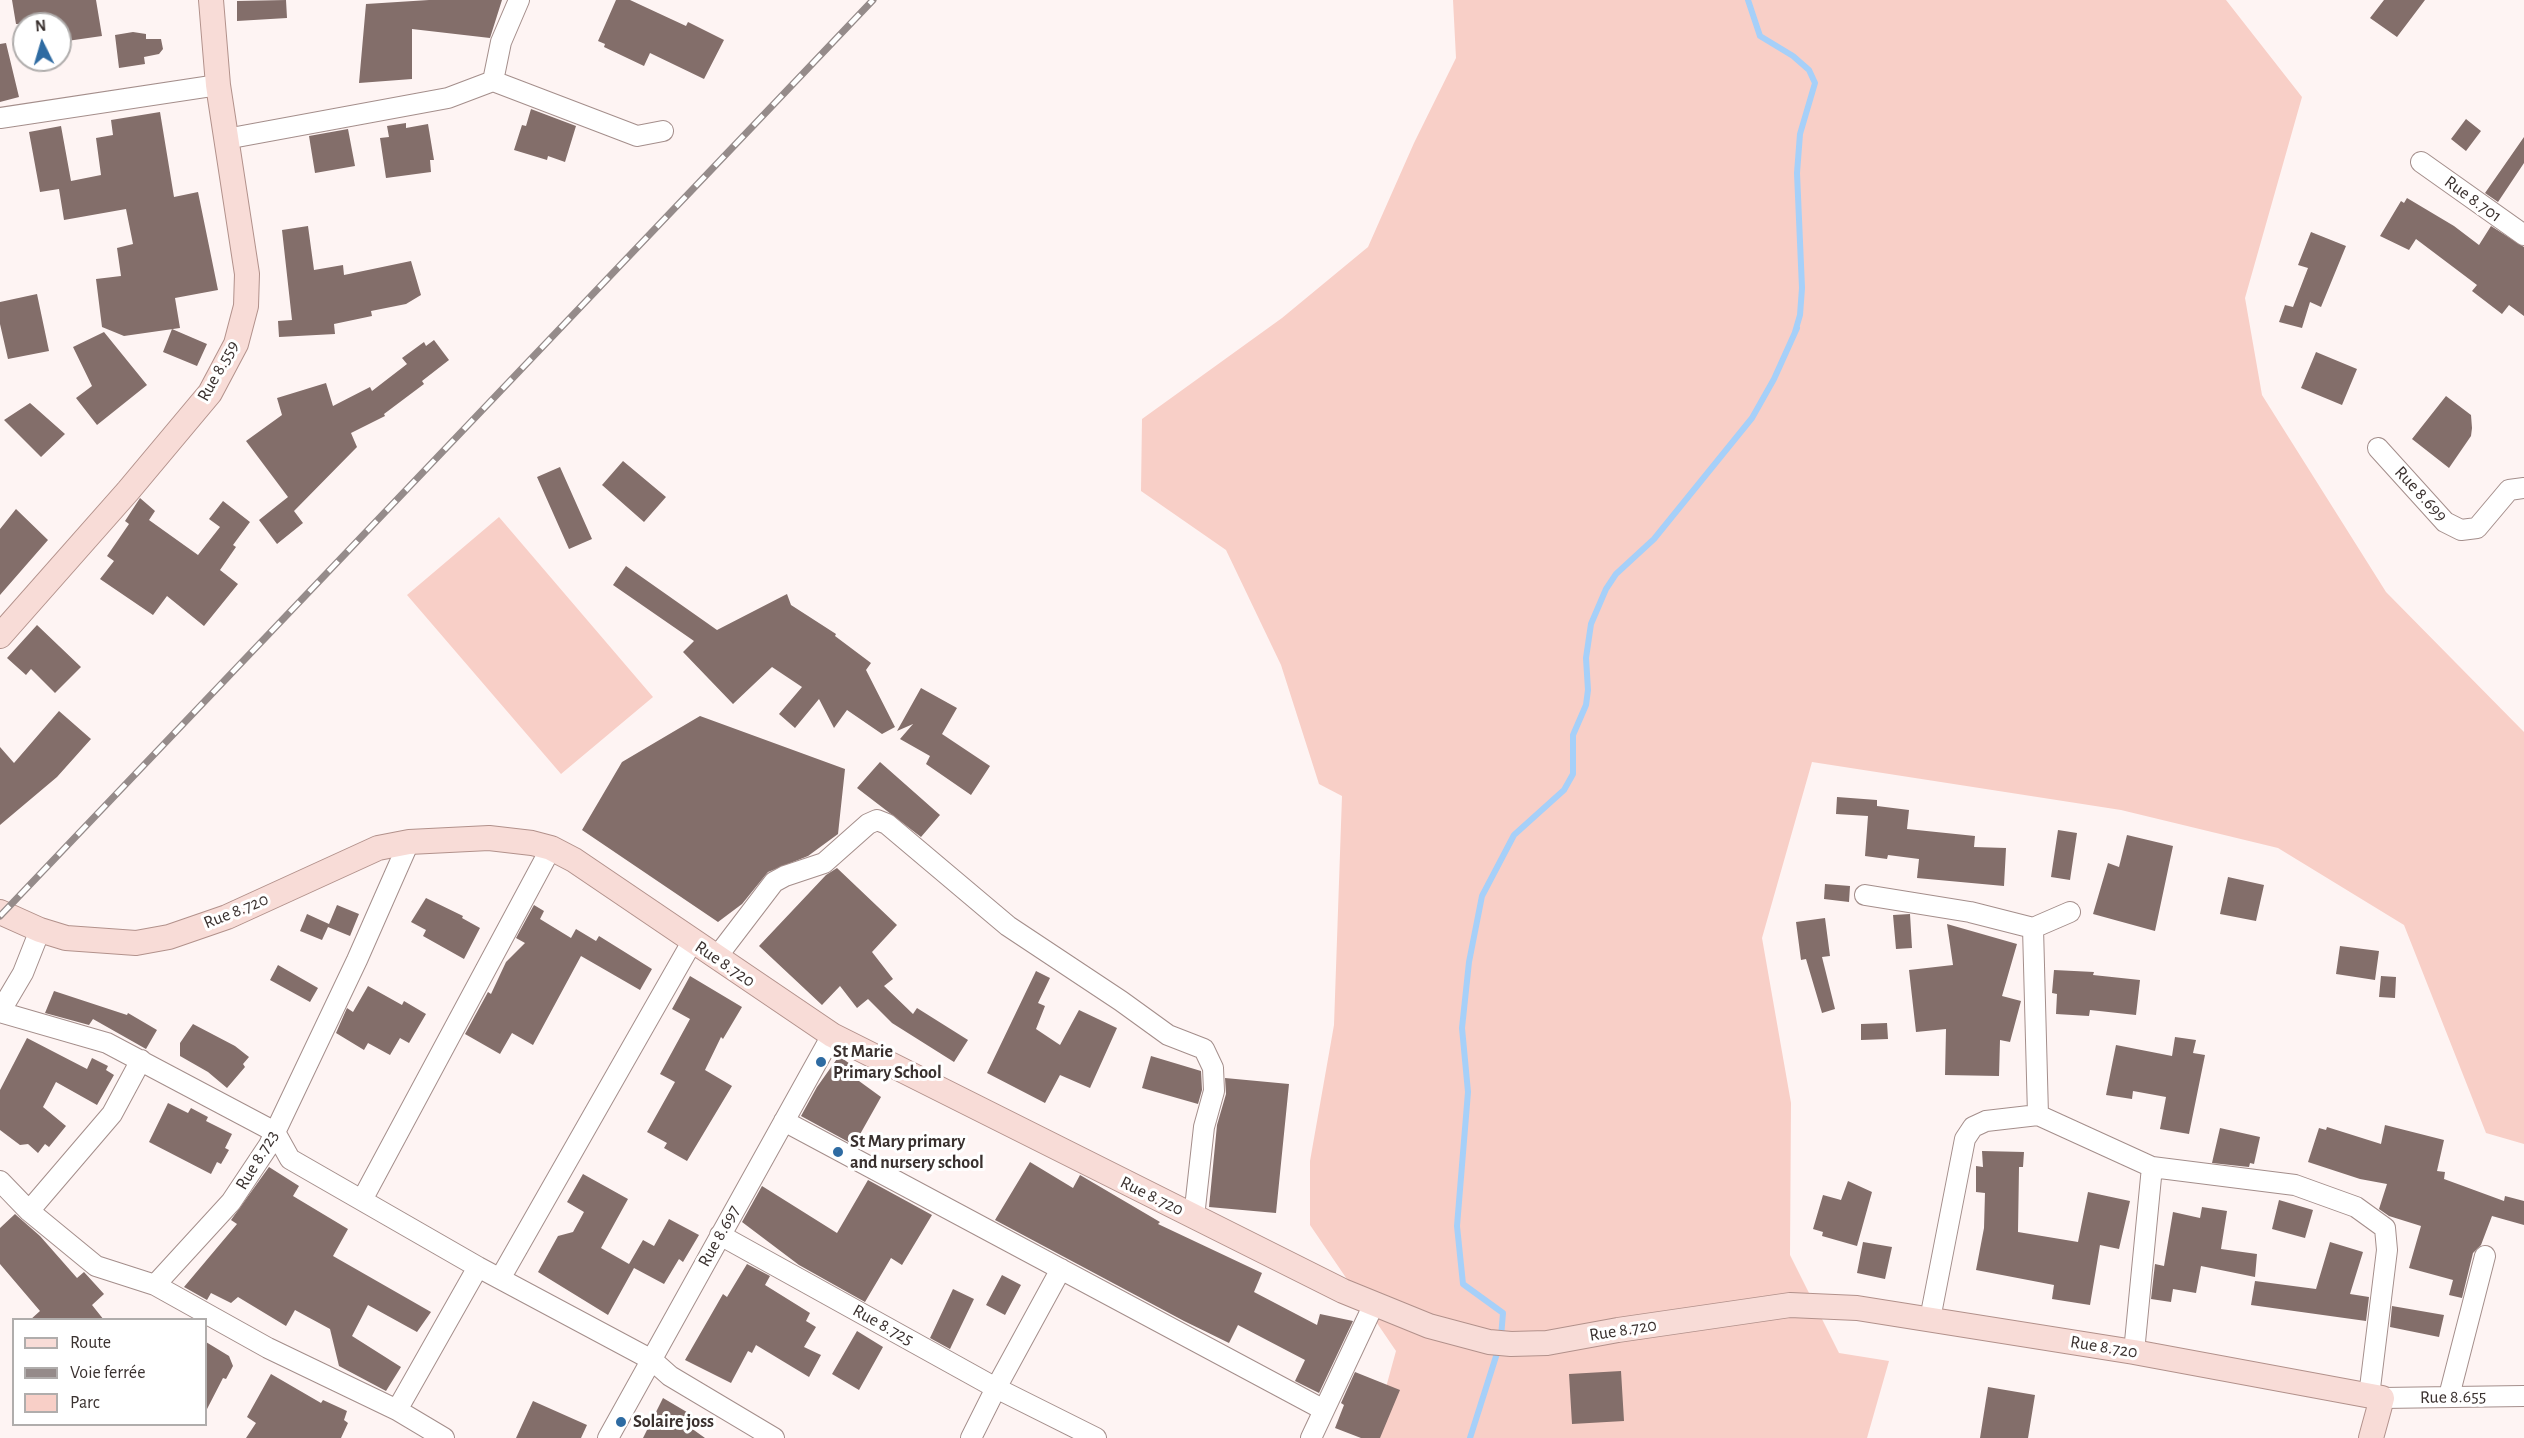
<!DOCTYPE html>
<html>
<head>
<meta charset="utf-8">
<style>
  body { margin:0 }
  #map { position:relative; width:2524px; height:1438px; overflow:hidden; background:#fef4f3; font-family:"Alegreya Sans",sans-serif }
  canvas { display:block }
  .legend { position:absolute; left:12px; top:1318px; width:195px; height:108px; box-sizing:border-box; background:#fff; border:2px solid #b0adac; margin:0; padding:8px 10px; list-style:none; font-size:18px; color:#3a312f }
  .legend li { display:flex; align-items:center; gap:12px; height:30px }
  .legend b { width:30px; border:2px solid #b0adac }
  .north { position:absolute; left:12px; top:12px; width:60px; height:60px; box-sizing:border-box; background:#fff; border:2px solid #b0adac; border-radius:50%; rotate:355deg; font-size:16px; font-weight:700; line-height:24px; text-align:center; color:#3a312f }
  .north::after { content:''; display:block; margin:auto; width:21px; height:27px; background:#2e6ba2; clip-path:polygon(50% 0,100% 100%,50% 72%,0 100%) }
</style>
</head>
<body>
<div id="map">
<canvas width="2524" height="1438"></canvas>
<ul class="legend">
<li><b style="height:8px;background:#f8dcd7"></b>Route</li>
<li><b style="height:8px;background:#958b8a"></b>Voie ferrée</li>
<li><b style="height:16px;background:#f8cfc7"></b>Parc</li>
</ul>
<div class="north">N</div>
</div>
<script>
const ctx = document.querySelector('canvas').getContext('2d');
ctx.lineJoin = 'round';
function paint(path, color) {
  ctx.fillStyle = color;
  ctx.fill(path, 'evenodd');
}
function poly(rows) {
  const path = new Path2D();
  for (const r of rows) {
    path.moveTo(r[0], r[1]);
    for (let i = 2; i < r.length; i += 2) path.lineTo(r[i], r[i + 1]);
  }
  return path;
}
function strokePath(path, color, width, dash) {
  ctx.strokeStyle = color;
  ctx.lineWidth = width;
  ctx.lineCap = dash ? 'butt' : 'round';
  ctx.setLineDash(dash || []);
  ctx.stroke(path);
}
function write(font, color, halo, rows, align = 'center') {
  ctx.font = font + ' "Alegreya Sans",sans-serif';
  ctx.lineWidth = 6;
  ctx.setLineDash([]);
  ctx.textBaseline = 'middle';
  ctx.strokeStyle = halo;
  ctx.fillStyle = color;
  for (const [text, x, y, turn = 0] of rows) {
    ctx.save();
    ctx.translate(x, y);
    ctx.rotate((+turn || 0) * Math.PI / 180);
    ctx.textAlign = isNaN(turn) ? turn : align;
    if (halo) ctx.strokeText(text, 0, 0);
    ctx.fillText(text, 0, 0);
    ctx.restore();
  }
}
paint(poly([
  [1453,0,2226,0,2302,97,2245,298,2262,395,2386,592,2524,732,2524,1144,2486,1133,2404,925,2278,848,2121,810,1812,762,1762,938,1791,1103,1790,1255,1839,1353,1889,1361,1867,1438,1372,1438,1396,1351,1310,1225,1310,1161,1334,1025,1342,796,1319,784,1281,665,1226,550,1141,491,1142,419,1282,318,1368,247,1414,143,1456,58],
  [499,517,653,697,561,774,407,595]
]), '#f8cfc7');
strokePath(poly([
  [1501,1337,1503,1313,1463,1284,1457,1226,1468,1092,1462,1028,1469,962,1482,896,1514,835,1564,790,1573,774,1573,735,1586,705,1588,690,1586,658,1591,624,1606,589,1616,574,1654,539,1752,418,1774,379,1797,328,1795,332,1800,315,1802,288,1797,173,1800,134,1815,83,1809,70,1793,56,1760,36,1748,0],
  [1470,1438,1499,1347]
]), '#a6d0f9', 6);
paint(poly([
  [12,0,96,0,102,36,60,42,60,24,16,24],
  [286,0,287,18,237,21,237,1],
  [429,0,502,0,490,38,412,29,412,79,359,83,366,4],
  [616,0,630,0,686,26,688,22,724,40,704,79,650,53,644,66,604,47,605,44,598,41],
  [2384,0,2425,0,2397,37,2370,18],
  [133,32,146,34,146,39,161,39,163,49,159,54,144,57,145,64,119,68,115,35],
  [6,43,19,97,0,102,0,44],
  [531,109,576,126,565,162,548,156,547,160,514,150,522,125,526,126],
  [160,112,174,197,198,192,218,290,175,298,180,328,124,336,102,327,96,279,121,276,117,248,133,244,126,209,64,220,59,189,40,192,29,132,61,126,71,181,101,175,96,138,113,135,111,120],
  [2466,119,2481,131,2466,151,2451,139],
  [406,123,406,128,428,124,434,160,430,160,431,172,386,178,380,138,389,137,387,126],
  [348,129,355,166,315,173,309,136],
  [2524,137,2524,163,2498,202,2485,193],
  [2407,198,2454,226,2479,245,2491,226,2524,247,2524,316,2509,305,2502,314,2472,291,2477,285,2416,239,2409,250,2380,236,2401,201,2404,203],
  [308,226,314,270,343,265,344,275,411,261,421,295,406,304,371,311,372,316,334,324,335,334,279,337,278,321,292,320,282,230],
  [2311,232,2346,246,2321,307,2310,302,2302,328,2279,322,2285,305,2293,307,2308,268,2298,265],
  [37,294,49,351,8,359,0,324,0,302],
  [172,329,207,344,197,366,163,352],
  [104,332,147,385,97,425,76,398,92,386,73,347],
  [434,340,449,360,422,381,424,384,384,414,385,416,351,433,357,447,294,511,303,523,277,544,259,520,288,497,246,441,282,415,277,398,326,383,333,406,370,387,372,391,407,364,402,358,424,342,426,346],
  [2316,352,2357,369,2342,405,2301,388],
  [2446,396,2471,415,2472,428,2471,436,2449,468,2412,439],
  [30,403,65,434,41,457,4,420],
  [623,461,666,497,644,522,602,485],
  [560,467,592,539,569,549,537,477],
  [140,498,155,511,149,520,198,555,220,527,209,519,223,501,250,522,233,545,236,547,220,570,238,584,204,626,167,596,153,615,100,579,114,561,107,556,129,524,125,521],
  [16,509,48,540,0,595,0,529],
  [626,566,717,630,787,594,791,605,836,634,835,636,871,663,866,670,895,727,882,734,847,710,834,728,819,699,795,728,779,714,802,687,772,667,733,704,683,652,694,641,613,585],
  [37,625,81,667,55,693,31,669,26,675,7,658],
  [921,688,957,708,942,734,990,766,971,795,926,764,930,756,900,739,913,724,897,731],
  [59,711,91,739,57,777,0,825,0,747,14,763],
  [700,716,845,769,838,834,808,856,768,872,742,904,718,922,582,830,622,762],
  [880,762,940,815,921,837,857,788],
  [1837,797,1877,800,1877,806,1909,810,1907,829,1975,836,1974,847,2006,848,2004,886,1917,878,1919,859,1888,855,1887,859,1865,856,1868,816,1836,814],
  [2058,830,2077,833,2070,880,2051,877],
  [2127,835,2173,846,2155,931,2093,914,2108,863,2119,867],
  [837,868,897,925,872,952,893,979,884,986,913,1014,917,1008,968,1040,954,1062,892,1023,868,999,857,1008,840,986,822,1005,759,946,826,875],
  [2228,877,2264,885,2256,921,2220,914],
  [1825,884,1850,886,1849,902,1824,899],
  [426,898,463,916,462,918,480,928,464,959,423,936,426,930,411,922],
  [337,905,359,914,350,936,328,927,322,940,300,931,307,914,329,924],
  [534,905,544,911,540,919,571,938,576,929,596,941,599,936,652,969,640,990,581,956,533,1045,512,1033,500,1054,465,1034,488,992,491,994,506,962,525,943,516,938],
  [1910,914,1912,948,1896,949,1893,915],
  [1825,918,1830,956,1822,957,1835,1009,1822,1013,1806,959,1801,960,1796,922],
  [1947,924,2017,944,2002,996,2021,1001,2010,1042,2000,1040,1999,1076,1945,1075,1946,1029,1916,1032,1909,970,1953,965],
  [2340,946,2379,951,2375,980,2336,974],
  [278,965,318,988,310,1002,270,980],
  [2054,970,2094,972,2093,975,2140,980,2136,1015,2090,1010,2089,1016,2056,1014,2057,994,2052,993],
  [1036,971,1050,978,1038,1003,1045,1006,1036,1029,1060,1045,1079,1010,1117,1028,1090,1088,1060,1075,1045,1103,987,1073],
  [690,976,742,1007,723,1039,721,1037,705,1070,732,1086,687,1161,664,1148,667,1143,647,1132,675,1082,660,1074,690,1019,672,1009],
  [2381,976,2396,977,2395,998,2379,997],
  [368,986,402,1005,404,1001,426,1014,409,1043,400,1038,390,1055,368,1043,364,1050,336,1033,347,1008,353,1012],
  [54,991,127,1015,128,1013,157,1030,146,1049,93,1019,89,1025,45,1013],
  [1887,1023,1888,1039,1861,1040,1861,1024],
  [193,1024,235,1046,249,1057,243,1064,245,1067,227,1088,208,1072,180,1056,180,1043],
  [2175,1037,2196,1040,2193,1053,2205,1055,2189,1134,2160,1129,2166,1097,2133,1091,2132,1099,2106,1095,2116,1045,2172,1056],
  [27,1038,87,1069,92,1058,108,1066,106,1070,114,1075,97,1105,56,1082,43,1107,66,1126,49,1147,45,1144,38,1153,28,1144,20,1145,0,1130,0,1090],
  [839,1056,864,1074,859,1081,881,1097,854,1145,801,1116,817,1087],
  [1151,1056,1201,1071,1202,1090,1198,1104,1142,1088],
  [1225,1078,1289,1084,1276,1213,1209,1207,1217,1125,1226,1094],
  [168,1103,188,1113,191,1108,208,1117,206,1121,232,1134,225,1148,229,1150,221,1164,217,1162,211,1174,149,1142],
  [2385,1125,2444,1140,2437,1171,2445,1172,2444,1179,2504,1201,2505,1196,2524,1201,2524,1225,2492,1216,2481,1245,2473,1253,2462,1298,2449,1295,2453,1280,2409,1268,2421,1226,2389,1216,2379,1209,2387,1184,2360,1179,2308,1162,2319,1128,2326,1130,2327,1127,2381,1144],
  [2220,1128,2260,1137,2254,1164,2250,1163,2249,1167,2212,1163],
  [1982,1151,2024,1152,2023,1167,2019,1167,2018,1232,2078,1242,2088,1192,2130,1201,2119,1249,2100,1245,2090,1305,2052,1299,2054,1285,1976,1270,1984,1228,1985,1193,1976,1192,1976,1166,1983,1167],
  [1030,1162,1073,1188,1080,1175,1160,1222,1158,1224,1262,1273,1254,1292,1317,1325,1320,1314,1353,1321,1319,1393,1295,1381,1305,1360,1238,1325,1229,1343,1184,1321,995,1220],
  [269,1167,299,1186,293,1196,348,1229,333,1256,431,1312,417,1332,368,1305,352,1336,401,1367,386,1391,339,1366,330,1329,295,1310,286,1326,238,1297,231,1303,211,1293,207,1300,184,1287,237,1224,231,1220],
  [583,1174,628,1199,601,1248,629,1264,643,1240,654,1246,669,1219,699,1235,683,1262,679,1259,664,1284,634,1268,608,1315,538,1272,558,1236,573,1232,584,1212,567,1202],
  [868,1180,932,1215,902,1265,891,1258,865,1302,799,1265,742,1222,762,1186,837,1233],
  [1848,1181,1872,1192,1857,1246,1822,1236,1823,1232,1813,1229,1823,1195,1841,1200],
  [2279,1200,2313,1210,2305,1238,2272,1229],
  [2202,1207,2227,1211,2221,1249,2257,1254,2255,1277,2201,1266,2196,1293,2173,1289,2171,1302,2151,1299,2155,1264,2164,1266,2173,1212,2200,1218],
  [15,1214,40,1236,77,1278,84,1272,104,1294,92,1305,104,1320,30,1320,40,1311,0,1264,0,1228],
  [1863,1242,1892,1247,1885,1279,1857,1273],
  [2330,1242,2363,1252,2350,1294,2369,1297,2366,1321,2251,1305,2255,1281,2316,1289],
  [747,1264,770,1276,765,1285,810,1313,806,1321,816,1327,804,1347,821,1355,809,1377,756,1345,752,1353,748,1351,731,1383,685,1360,723,1294,727,1297],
  [1002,1275,1021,1285,1005,1315,986,1305],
  [953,1289,974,1299,950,1349,930,1338],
  [2392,1306,2444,1315,2439,1337,2390,1327],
  [857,1331,883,1347,859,1390,832,1374],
  [206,1342,229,1356,233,1366,226,1379,223,1378,206,1411],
  [1621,1371,1624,1421,1572,1424,1569,1374],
  [1355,1372,1400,1390,1380,1438,1361,1438,1335,1428,1344,1405,1341,1403],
  [271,1374,321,1403,323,1400,347,1411,344,1420,348,1423,341,1438,246,1438,256,1423,247,1417],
  [1988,1387,2035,1395,2028,1438,1980,1438],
  [663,1398,697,1418,691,1428,705,1438,643,1438],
  [533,1401,587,1425,581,1438,516,1438]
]), '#836e6a');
const minor = poly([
  [493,81,501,42,519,0],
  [0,118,218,85],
  [226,139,448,98,493,81,637,136,663,131],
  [2421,162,2524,235],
  [2378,448,2445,522,2461,530,2477,528,2509,490,2524,488],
  [1865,895,1970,912,2033,928,2038,1115],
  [2033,928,2070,912],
  [716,958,774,882,785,876,824,863,868,824,877,820,887,824,1008,926,1121,1001,1168,1035,1204,1049,1213,1068,1214,1091,1204,1127,1194,1217],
  [0,1012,107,1043,275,1132,290,1159,478,1267,652,1360,670,1376,774,1438],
  [0,1012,23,973,40,930],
  [784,1121,1324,1410],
  [2152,1167,2295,1185,2356,1207,2385,1228,2387,1250,2369,1396],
  [0,1181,29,1211,96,1266,155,1285,231,1202,269,1145,357,960,409,842],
  [362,1200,551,848],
  [29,1211,112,1114,141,1060],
  [720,1235,996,1388,971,1438],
  [1061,1269,996,1388,1096,1438],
  [501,1277,692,942],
  [155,1285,268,1348,397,1410,444,1438],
  [1930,1319,1965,1139,1973,1127,1986,1121,2038,1115,2152,1167,2134,1352],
  [2449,1396,2485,1256],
  [2382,1398,2524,1396],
  [397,1410,478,1267],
  [608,1438,832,1035],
  [1311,1438,1374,1304]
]);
const major = poly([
  [0,636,128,491,210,393,236,344,246,306,247,274,218,85,211,0],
  [0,912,40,930,66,938,136,943,169,937,227,917,378,848,409,842,489,838,532,843,551,848,574,860,832,1035,1343,1291,1429,1326,1489,1342,1511,1344,1547,1343,1618,1330,1790,1305,1857,1308,2134,1352,2382,1398,2371,1438]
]);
strokePath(minor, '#a48e8b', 22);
strokePath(major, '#b2918b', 26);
strokePath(minor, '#fff', 20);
strokePath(major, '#f8dcd7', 24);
const rail = poly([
  [0,916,873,0]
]);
strokePath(rail, '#958b8a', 7);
strokePath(rail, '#fff', 4.5, [14]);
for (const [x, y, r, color] of [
  [821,1062,6,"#2e6ba2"],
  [838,1152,6,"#2e6ba2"],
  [621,1422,6,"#2e6ba2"]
]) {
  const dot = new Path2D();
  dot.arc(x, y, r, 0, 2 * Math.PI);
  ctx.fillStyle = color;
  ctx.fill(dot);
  strokePath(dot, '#fff', 2);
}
write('18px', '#3a312f', '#fff', [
  ["Rue 8.701",2473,199,36],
  ["Rue 8.559",218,371,-61],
  ["Rue 8.699",2421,494,47],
  ["Rue 8.720",236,911,-22],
  ["Rue 8.720",725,964,34],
  ["Rue 8.723",257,1160,-59],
  ["Rue 8.720",1152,1196,26],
  ["Rue 8.697",719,1236,-61],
  ["Rue 8.725",883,1325,29],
  ["Rue 8.720",1623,1330,-9],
  ["Rue 8.720",2104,1347,9],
  ["Rue 8.655",2453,1397,-1]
]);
write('bold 18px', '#3a312f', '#fff', [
  ["St Marie",833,1052],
  ["Primary School",833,1073],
  ["St Mary primary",850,1142],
  ["and nursery school",850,1163],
  ["Solaire joss",633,1422]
], 'left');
</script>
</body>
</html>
